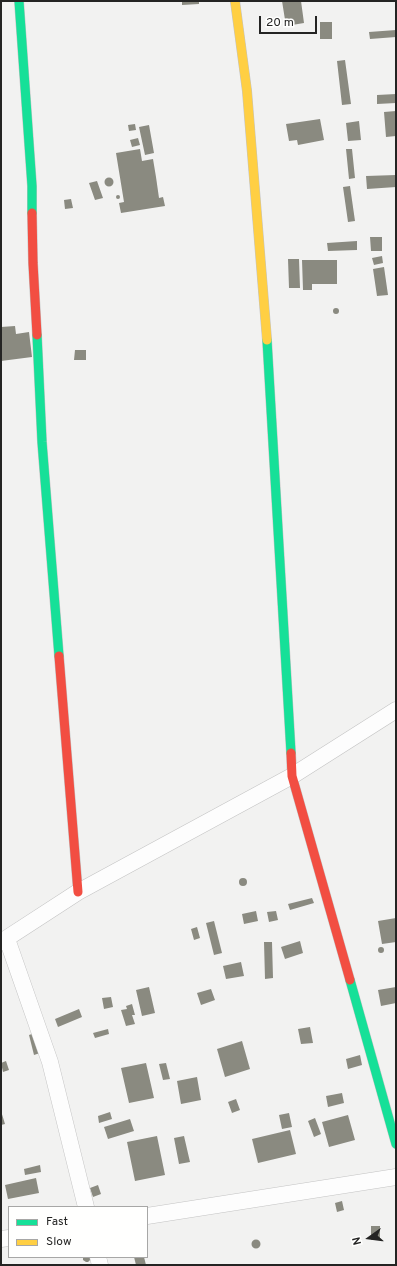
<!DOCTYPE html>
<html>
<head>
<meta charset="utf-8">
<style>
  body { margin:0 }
  #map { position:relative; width:397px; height:1266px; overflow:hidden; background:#f2f2f1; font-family:Overpass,sans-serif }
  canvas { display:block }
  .frame { position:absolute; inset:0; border:2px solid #242423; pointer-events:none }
  .legend { position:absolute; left:8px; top:1206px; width:140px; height:52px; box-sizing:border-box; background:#fffffe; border:1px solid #a7a7a6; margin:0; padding:5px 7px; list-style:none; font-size:12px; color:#242423 }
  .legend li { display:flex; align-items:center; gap:8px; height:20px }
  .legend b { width:20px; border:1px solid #a7a7a6 }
  .north { position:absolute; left:349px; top:1218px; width:40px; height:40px; -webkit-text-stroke:3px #fffffe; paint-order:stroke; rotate:256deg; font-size:11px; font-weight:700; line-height:16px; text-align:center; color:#242423 }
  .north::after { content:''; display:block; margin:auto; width:14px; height:18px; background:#242423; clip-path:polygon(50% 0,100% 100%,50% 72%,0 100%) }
  .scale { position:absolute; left:259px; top:16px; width:58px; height:18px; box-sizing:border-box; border:2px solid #242423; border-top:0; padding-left:5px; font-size:12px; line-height:14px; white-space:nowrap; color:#242423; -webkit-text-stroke:3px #fffffe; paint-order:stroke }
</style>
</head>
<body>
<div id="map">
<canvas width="397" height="1266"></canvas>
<div class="frame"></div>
<ul class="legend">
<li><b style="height:5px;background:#16e098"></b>Fast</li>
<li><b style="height:5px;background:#ffcf43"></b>Slow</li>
</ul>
<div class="north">N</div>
<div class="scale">20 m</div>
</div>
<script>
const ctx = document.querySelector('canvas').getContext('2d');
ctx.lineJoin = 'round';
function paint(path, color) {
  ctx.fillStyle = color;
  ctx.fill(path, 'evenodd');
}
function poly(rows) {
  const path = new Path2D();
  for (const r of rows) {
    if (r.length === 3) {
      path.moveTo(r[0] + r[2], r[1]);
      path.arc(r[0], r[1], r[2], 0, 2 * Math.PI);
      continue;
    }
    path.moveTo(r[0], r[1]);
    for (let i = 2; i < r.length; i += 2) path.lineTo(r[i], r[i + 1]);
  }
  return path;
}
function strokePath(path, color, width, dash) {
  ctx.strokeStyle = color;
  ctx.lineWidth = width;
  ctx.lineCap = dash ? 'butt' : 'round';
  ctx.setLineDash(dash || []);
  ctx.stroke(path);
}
paint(poly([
  [182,1,199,1,199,4,182,5],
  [282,1,301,1,304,23,286,26],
  [320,22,332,22,332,39,320,39],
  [396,30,396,37,370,39,369,32],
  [345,60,351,104,342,105,337,61],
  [396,94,396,103,377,104,377,95],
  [396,111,396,136,386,137,384,112],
  [320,119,324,140,298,145,297,140,289,141,286,124],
  [359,121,361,140,348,141,346,123],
  [135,124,136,130,129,131,128,125],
  [149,125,154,153,145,155,139,127],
  [138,138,140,145,132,147,130,140],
  [140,149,142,161,153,159,156,177,150,178,156,177,159,198,163,197,165,206,121,213,119,203,124,202,116,153],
  [346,149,352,149,355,178,349,179],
  [396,175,396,187,367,189,366,176],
  [109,182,4.5],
  [97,181,103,198,95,200,89,183],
  [350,186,355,221,348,222,343,187],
  [118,197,2],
  [71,199,73,208,65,209,64,200],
  [370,237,382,237,382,251,371,251],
  [357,241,357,250,328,251,327,243],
  [382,256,383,263,374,265,372,258],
  [288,259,299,259,300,288,289,288],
  [302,260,337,260,337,284,312,284,312,290,303,290],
  [384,267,388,295,377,296,373,269],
  [336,311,3],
  [15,326,16,334,29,332,32,357,1,361,1,327],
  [75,350,86,350,86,360,74,360],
  [243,882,4],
  [312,898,314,903,290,910,288,904],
  [256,911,258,921,244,924,242,914],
  [276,911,278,920,269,922,267,912],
  [396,918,396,942,382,944,378,921],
  [214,921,222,953,214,955,206,923],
  [197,927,200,938,194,940,191,929],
  [300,941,303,953,285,959,281,947],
  [264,942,272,942,273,978,265,979],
  [381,950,3],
  [241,962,244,976,226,979,223,966],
  [149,987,155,1013,142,1016,136,990],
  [396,987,396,1003,381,1006,378,990],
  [211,989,215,1000,201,1005,197,993],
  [111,997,113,1007,104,1009,102,998],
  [132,1004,135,1015,132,1015,135,1024,126,1026,121,1010,127,1009,126,1006],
  [79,1009,82,1017,58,1027,55,1019],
  [310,1027,313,1043,301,1044,298,1029],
  [108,1029,109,1034,95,1038,93,1033],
  [35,1033,40,1053,34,1055,29,1035],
  [242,1041,250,1069,225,1077,217,1049],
  [360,1055,362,1065,348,1069,346,1059],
  [6,1061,9,1070,3,1072,1,1063],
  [146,1063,154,1098,129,1103,121,1068],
  [166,1063,170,1079,163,1080,159,1064],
  [197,1077,201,1100,181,1104,177,1081],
  [342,1093,344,1103,328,1107,326,1096],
  [236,1099,240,1110,232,1113,228,1102],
  [1,1111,5,1124,1,1125],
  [110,1112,112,1119,99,1123,98,1116],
  [289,1113,292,1127,282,1129,279,1115],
  [348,1115,355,1140,329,1147,322,1122],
  [315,1118,321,1134,314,1137,308,1121],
  [130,1119,134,1131,108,1139,104,1127],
  [290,1130,296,1154,258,1163,252,1139],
  [157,1136,165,1175,135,1181,127,1142],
  [184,1136,190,1162,179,1164,174,1138],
  [40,1165,41,1172,25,1175,24,1169],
  [36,1178,39,1193,8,1199,5,1185],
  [98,1185,101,1194,93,1197,90,1188],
  [342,1201,344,1210,337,1212,335,1203],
  [371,1226,380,1226,380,1240,371,1240],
  [256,1244,4.5],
  [83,1257,91,1257,91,1259,88,1262,86,1262,83,1260],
  [134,1257,144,1257,146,1265,136,1265]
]), '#8a8a80');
const street = poly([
  [7,939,50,1062,86,1207],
  [1,942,78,892,292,776,396,710],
  [147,1216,396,1177],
  [1,1239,9,1238],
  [98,1257,100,1265]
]);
const fast = poly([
  [19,1,32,186,32,213],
  [37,335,42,442,59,656],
  [267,340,291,753],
  [350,980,396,1144]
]);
const slow = poly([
  [235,1,247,91,267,340]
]);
const jam = poly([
  [32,213,33,263,37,335],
  [59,656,78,892],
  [291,753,292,776,350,980]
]);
strokePath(street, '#c3c3c3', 17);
strokePath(fast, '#c3c3c3', 10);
strokePath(slow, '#c3c3c3', 10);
strokePath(jam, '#c3c3c3', 10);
strokePath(street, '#fdfdfd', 16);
strokePath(fast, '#16e098', 9);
strokePath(slow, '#ffcf43', 9);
strokePath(jam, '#f24e42', 9);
</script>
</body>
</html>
